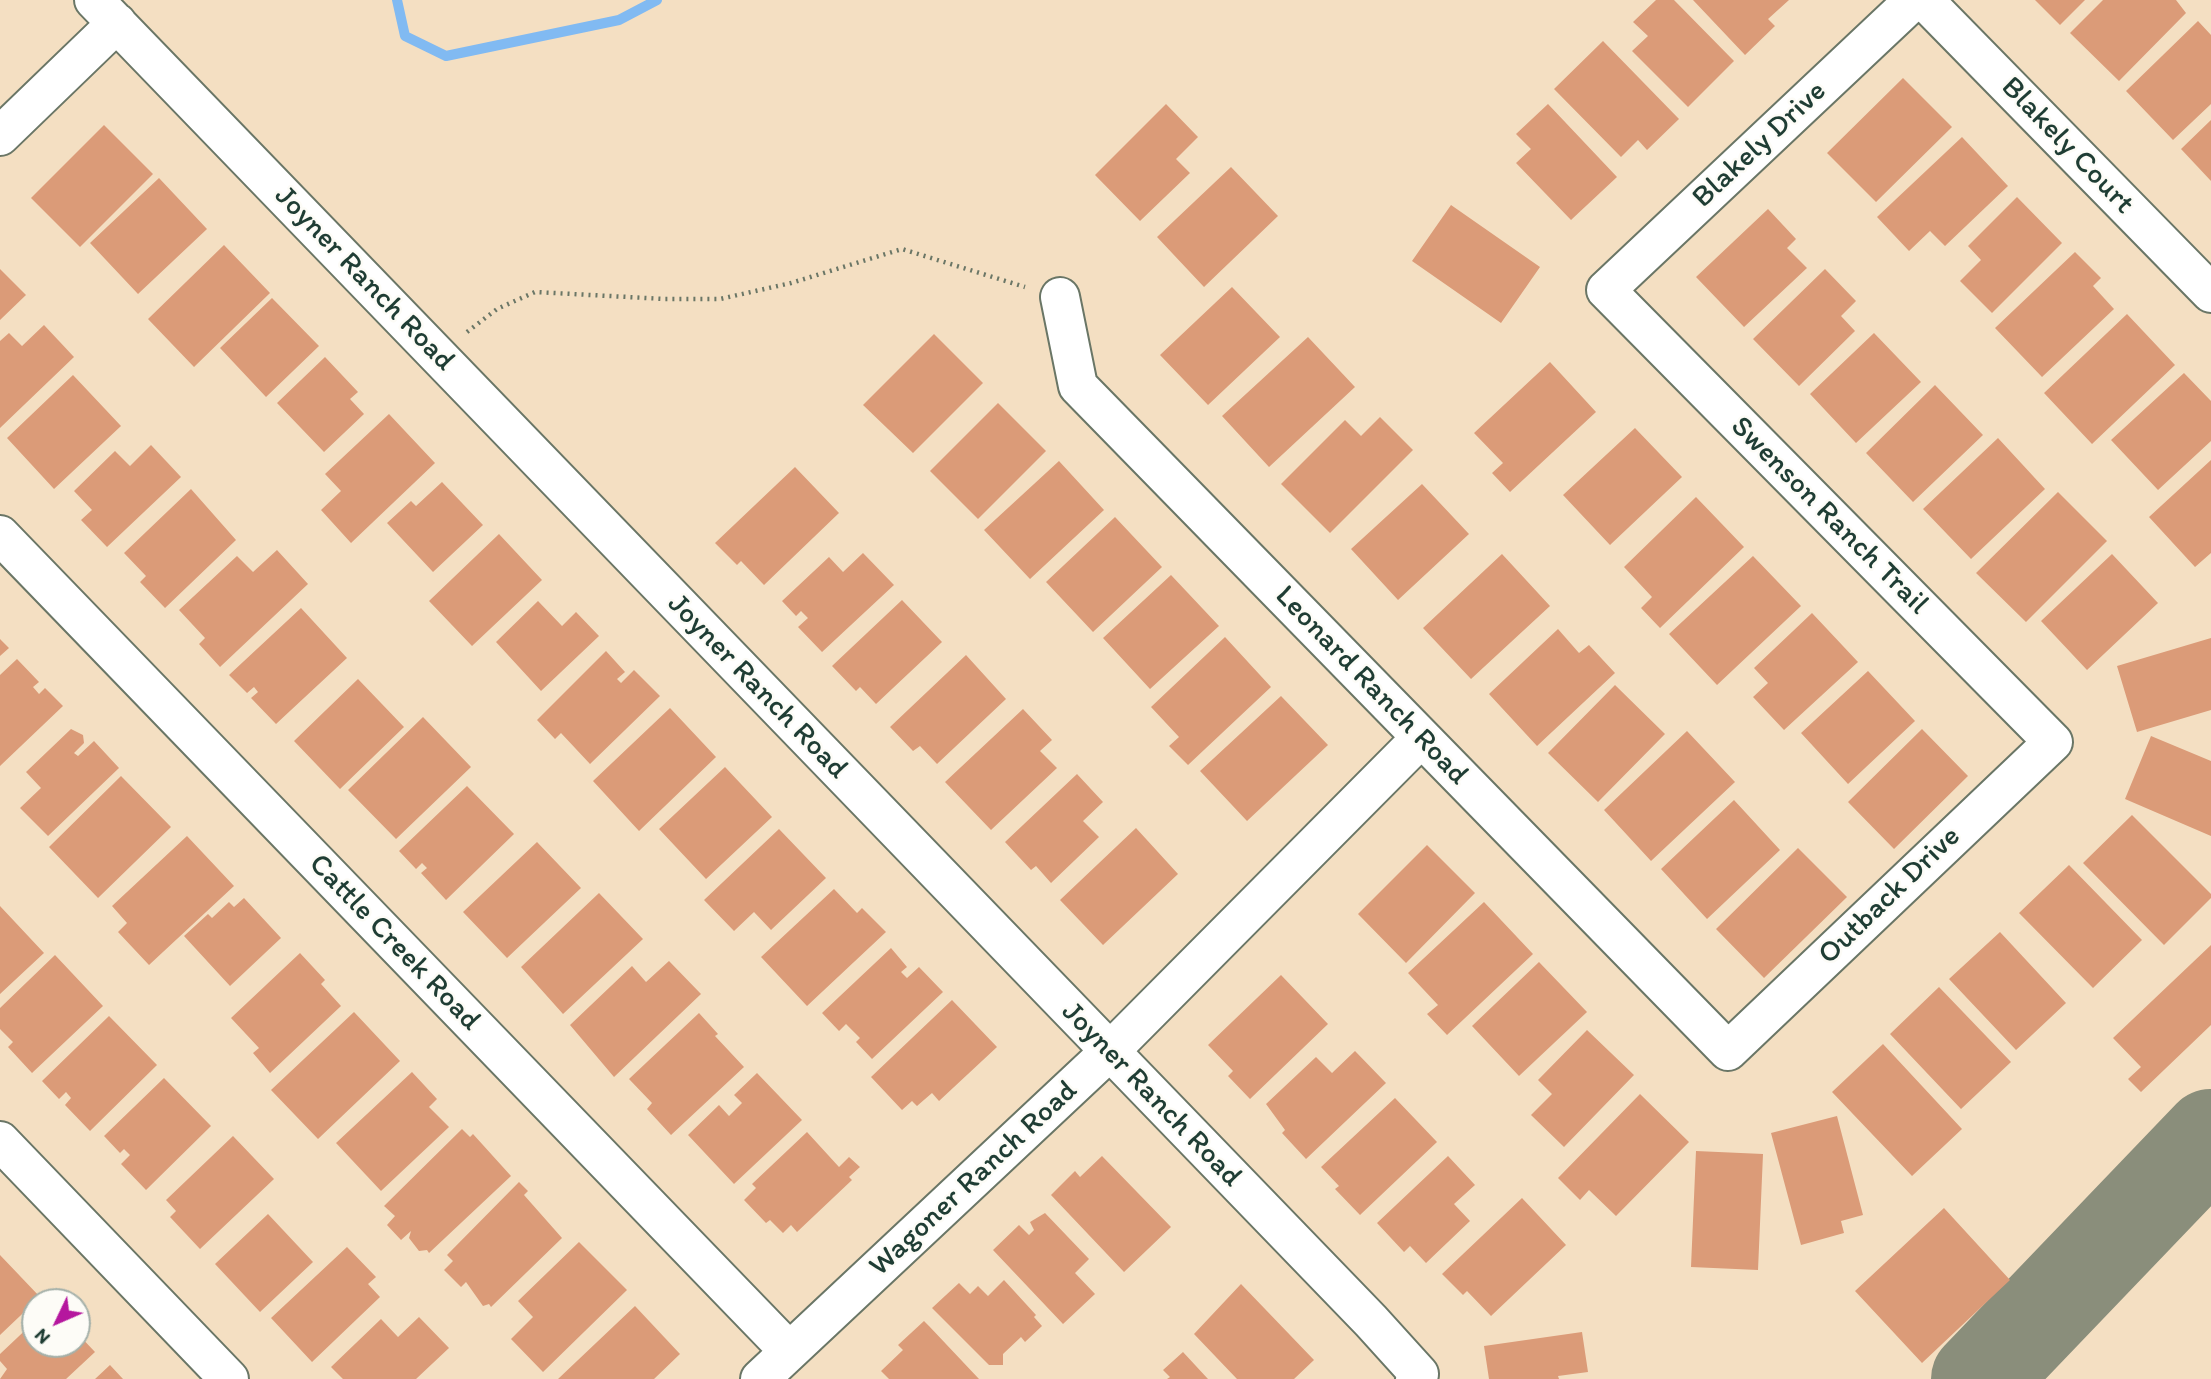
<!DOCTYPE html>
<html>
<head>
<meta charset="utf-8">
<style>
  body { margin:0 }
  #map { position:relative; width:2211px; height:1379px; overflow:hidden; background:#f4dfc2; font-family:Itim,sans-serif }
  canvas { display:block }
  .north { position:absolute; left:21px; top:1288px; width:70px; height:70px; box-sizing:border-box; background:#fdfcf7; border:2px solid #a4b0a9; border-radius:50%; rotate:226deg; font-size:19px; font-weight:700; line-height:28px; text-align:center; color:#1f3d34 }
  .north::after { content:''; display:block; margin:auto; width:24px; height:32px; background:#b5179e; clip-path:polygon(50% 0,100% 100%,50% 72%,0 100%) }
</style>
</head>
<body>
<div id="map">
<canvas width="2211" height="1379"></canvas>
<div class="north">N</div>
</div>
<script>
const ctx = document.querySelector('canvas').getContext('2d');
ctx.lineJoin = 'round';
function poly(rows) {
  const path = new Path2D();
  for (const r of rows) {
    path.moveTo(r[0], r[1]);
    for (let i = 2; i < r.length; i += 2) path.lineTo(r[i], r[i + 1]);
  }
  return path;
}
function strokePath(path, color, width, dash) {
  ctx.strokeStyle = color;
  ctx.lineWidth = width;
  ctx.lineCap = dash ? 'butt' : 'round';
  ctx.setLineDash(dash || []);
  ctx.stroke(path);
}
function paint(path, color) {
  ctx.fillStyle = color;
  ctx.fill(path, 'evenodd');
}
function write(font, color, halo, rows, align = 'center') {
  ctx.font = font + ' Itim,sans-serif';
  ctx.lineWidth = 5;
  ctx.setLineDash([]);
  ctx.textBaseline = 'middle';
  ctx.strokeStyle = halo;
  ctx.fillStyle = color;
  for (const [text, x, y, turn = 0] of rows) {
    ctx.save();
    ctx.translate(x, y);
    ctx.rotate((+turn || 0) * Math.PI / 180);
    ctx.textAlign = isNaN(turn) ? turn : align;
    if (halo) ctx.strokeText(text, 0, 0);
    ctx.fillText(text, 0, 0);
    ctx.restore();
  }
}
strokePath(poly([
  [397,0,405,36,446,56,619,20,657,0]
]), '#81baf2', 10);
strokePath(poly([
  [1979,1379,2211,1137]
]), '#8a8e7b', 96);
paint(poly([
  [1656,0,1674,0,1734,61,1688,107,1632,51,1648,36,1633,22],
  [1693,0,1789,0,1768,19,1775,26,1745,55],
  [2035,0,2085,0,2060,25],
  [2103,0,2176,0,2186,13,2119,81,2070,33],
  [2198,21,2211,35,2211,104,2173,140,2126,91],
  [1603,41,1679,119,1647,150,1638,140,1621,157,1554,89],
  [1903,78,1952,127,1876,202,1827,153],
  [1166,104,1198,137,1176,159,1190,173,1140,221,1095,175],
  [1548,104,1617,177,1571,220,1516,163,1531,149,1516,134],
  [2211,120,2211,181,2181,149],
  [104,125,153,174,80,247,31,198],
  [1962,137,2008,186,1945,246,1930,231,1909,251,1877,217],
  [1231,167,1278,216,1204,287,1157,237],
  [159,178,207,229,138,294,90,243],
  [2017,197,2062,243,1992,313,1960,281,1981,260,1968,246],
  [1451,205,1540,267,1501,323,1412,261],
  [1768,209,1796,239,1787,248,1807,268,1744,327,1696,277],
  [224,245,270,293,194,367,148,319],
  [2075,252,2101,278,2093,286,2114,309,2042,377,1995,328],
  [0,269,26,295,0,320],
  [1825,269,1856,301,1841,316,1855,331,1799,386,1753,339],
  [1232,287,1280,337,1208,405,1160,355],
  [272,298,319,346,266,397,220,348],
  [2127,314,2175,365,2092,444,2044,393],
  [44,325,74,357,0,428,0,341,9,333,22,346],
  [1874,333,1921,382,1856,443,1810,394],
  [934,334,983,383,913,453,863,405],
  [1308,337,1355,387,1269,467,1222,416],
  [325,357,358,392,350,399,364,414,324,452,277,403],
  [1550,362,1596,412,1510,492,1492,473,1503,463,1474,433],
  [2184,373,2211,401,2211,441,2158,490,2111,440],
  [73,375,121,426,54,489,7,438],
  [1935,385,1983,435,1913,502,1866,453],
  [998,403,1046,451,978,519,930,471],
  [389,414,435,463,351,543,321,510,341,491,325,474],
  [1380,417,1413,450,1330,533,1281,484,1345,420,1361,436],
  [1635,428,1682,477,1610,545,1563,495],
  [1998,438,2045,489,1971,559,1923,509],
  [151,445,181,477,107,547,81,520,92,510,74,491,115,451,130,466],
  [2211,460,2211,553,2195,567,2149,517],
  [1059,461,1104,510,1030,579,984,530],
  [795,467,839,513,764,585,741,561,737,565,715,543],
  [442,482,483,525,433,572,387,523,411,501,416,506],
  [1422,484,1469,534,1398,600,1351,549],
  [191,489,236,540,165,608,140,582,146,576,124,553],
  [2058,492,2107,541,2026,622,1976,573],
  [1696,497,1744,547,1660,628,1641,608,1652,597,1624,567],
  [1115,517,1162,567,1093,632,1046,582],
  [499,534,542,580,472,646,429,601],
  [277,550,308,584,220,667,199,644,205,638,179,610,237,556,253,572],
  [863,553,894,585,822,652,798,627,808,618,801,611,796,616,782,601,829,557,843,572],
  [1502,554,1550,606,1471,679,1423,628],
  [2112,554,2158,603,2087,670,2041,621],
  [1753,556,1801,606,1717,685,1669,634],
  [1171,575,1219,626,1150,689,1103,638],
  [902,600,942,642,876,704,860,687,856,691,832,666],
  [538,601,562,626,576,612,599,636,541,691,496,642],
  [301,608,347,658,276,724,251,698,258,692,254,687,247,693,229,675],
  [1812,613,1858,662,1784,730,1753,697,1768,683,1754,668],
  [1558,629,1579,653,1589,645,1615,673,1537,746,1489,694],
  [1225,637,1271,687,1188,765,1169,746,1179,737,1151,707],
  [2211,638,2211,710,2137,732,2117,666],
  [0,639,9,648,0,656],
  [606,651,625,672,617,679,621,683,634,670,660,696,590,764,561,733,555,739,537,720],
  [966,655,1006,699,937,764,920,746,913,751,890,727],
  [17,659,39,682,33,687,39,694,45,688,63,706,0,766,0,675],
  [1868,671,1915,721,1848,784,1801,733],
  [358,679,404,727,340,789,294,741],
  [1615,685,1665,734,1598,802,1548,753],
  [1281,696,1328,745,1247,821,1200,771],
  [670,708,716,757,639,831,593,781],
  [1023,709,1052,740,1040,751,1057,768,991,830,945,782],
  [423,717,471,767,396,839,348,790],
  [71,729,83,735,84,743,74,753,78,756,94,741,119,768,48,836,20,808,41,788,26,772],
  [1922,729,1968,776,1894,849,1848,802],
  [1687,731,1735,782,1651,861,1604,810],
  [2151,736,2211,761,2211,836,2125,799],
  [725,767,772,817,706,879,659,829],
  [1077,774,1103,802,1083,821,1099,837,1051,883,1036,866,1031,870,1005,842],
  [121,776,171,827,98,898,49,847],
  [467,786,514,834,446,900,421,873,427,868,422,863,416,869,399,851],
  [1734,800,1780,850,1707,919,1661,869],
  [2132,815,2211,894,2211,898,2164,945,2083,863],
  [1136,828,1178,874,1103,945,1060,900],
  [779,829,826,878,771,930,754,912,734,931,704,900],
  [187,836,234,886,149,965,118,932,127,923,112,906],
  [537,842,581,888,507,958,463,912],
  [1427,845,1475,893,1406,963,1358,914],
  [1798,848,1847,897,1764,978,1716,929],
  [2069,865,2142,940,2093,988,2019,913],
  [834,889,857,913,862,908,886,932,807,1006,761,957],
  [599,893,643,939,563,1014,521,967],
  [244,898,281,938,230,986,184,936,208,914,212,918,229,902,234,907],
  [1484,902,1533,954,1447,1035,1427,1014,1438,1005,1408,973],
  [0,906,44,953,0,994],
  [2000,932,2066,1003,2016,1050,1949,979],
  [2211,945,2211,1025,2141,1092,2128,1079,2141,1067,2113,1038],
  [891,948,907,967,901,972,907,978,919,967,943,992,872,1059,856,1042,860,1038,846,1024,839,1031,822,1013],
  [300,953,325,980,321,984,341,1006,270,1073,253,1053,259,1048,231,1018],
  [55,955,103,1006,32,1073,8,1047,13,1042,0,1029,0,1008],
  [669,961,701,994,614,1077,570,1025,632,966,646,982],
  [1539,962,1587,1012,1519,1076,1472,1026],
  [1281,975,1328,1024,1250,1099,1228,1076,1233,1071,1208,1045],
  [1939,987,2011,1062,1961,1109,1890,1034],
  [952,1000,997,1047,939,1101,932,1093,917,1106,912,1101,902,1110,871,1077],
  [354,1012,400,1061,318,1139,271,1090],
  [699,1013,718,1034,715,1036,744,1067,671,1135,647,1109,652,1103,629,1079],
  [109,1016,157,1065,90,1131,65,1105,71,1098,66,1092,59,1099,42,1081],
  [1587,1030,1634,1075,1564,1147,1531,1115,1552,1094,1538,1080],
  [1883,1044,1962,1129,1912,1176,1832,1092],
  [1355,1051,1386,1083,1306,1159,1282,1133,1285,1130,1266,1104,1316,1057,1332,1073],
  [412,1072,437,1099,429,1107,449,1127,381,1191,336,1143],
  [757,1073,802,1120,734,1184,688,1135,719,1105,729,1116,742,1103,734,1095],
  [164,1078,211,1126,146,1190,121,1164,130,1155,124,1149,120,1153,104,1136],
  [1640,1094,1689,1142,1616,1216,1589,1190,1580,1200,1558,1178],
  [1395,1098,1437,1142,1360,1215,1335,1189,1339,1186,1321,1167],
  [1837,1116,1863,1215,1841,1221,1844,1233,1801,1245,1771,1133],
  [462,1129,470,1137,473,1134,511,1176,429,1253,427,1250,419,1251,409,1238,411,1231,401,1240,387,1225,395,1216,384,1206],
  [807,1132,839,1167,849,1157,860,1167,849,1177,852,1180,797,1232,791,1225,783,1233,770,1220,766,1223,744,1200,756,1188,752,1184],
  [233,1136,274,1179,200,1249,170,1217,176,1211,166,1200],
  [1696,1151,1763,1154,1758,1270,1691,1267],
  [1102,1156,1171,1227,1124,1272,1051,1195,1075,1171,1080,1177],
  [1448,1156,1475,1185,1454,1204,1470,1221,1426,1263,1410,1246,1404,1252,1377,1223],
  [519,1182,528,1191,524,1195,562,1238,491,1307,489,1304,483,1306,466,1282,461,1287,444,1270,453,1261,447,1255],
  [1522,1198,1566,1245,1491,1316,1467,1291,1463,1295,1442,1274],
  [1944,1208,2010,1280,1922,1363,1855,1291],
  [1045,1213,1089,1259,1075,1273,1095,1294,1063,1324,993,1250,1019,1225,1029,1235,1034,1230,1030,1222],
  [268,1214,313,1262,260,1312,215,1264],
  [579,1242,627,1290,543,1372,511,1339,533,1317,518,1301],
  [347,1247,376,1277,368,1284,380,1297,312,1362,271,1318],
  [0,1255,40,1297,0,1335],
  [1004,1280,1036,1315,1034,1317,1042,1326,1025,1342,1021,1337,1003,1354,1003,1365,989,1365,932,1308,959,1283,970,1294,978,1286,988,1296],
  [1241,1284,1314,1360,1294,1379,1237,1379,1194,1334],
  [635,1306,680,1354,654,1379,558,1379],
  [419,1317,449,1348,416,1379,343,1379,331,1367,381,1319,398,1337],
  [35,1321,35,1344,77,1344,77,1333,95,1352,66,1379,0,1379,7,1369,0,1361,0,1354],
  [924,1321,929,1326,979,1379,889,1379,881,1371,903,1350,898,1345],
  [1582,1332,1588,1372,1558,1376,1559,1379,1489,1379,1484,1346],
  [1183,1352,1208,1379,1167,1379,1170,1377,1163,1370],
  [110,1365,123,1379,95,1379]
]), '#db9b78');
const minor = poly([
  [94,0,1371,1321,1419,1374,1415,1379],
  [1924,0,2211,293],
  [0,136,117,23],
  [1060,297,1078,386,1728,1051,2053,742,1606,290,1914,0],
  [0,535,789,1351],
  [0,1141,229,1379],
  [760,1379,1109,1052,1421,738]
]);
strokePath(minor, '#6a7666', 42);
strokePath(poly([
  [467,332,497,309,535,292,665,299,720,299,791,283,902,249,1025,287]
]), '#6a7666', 4.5, [2, 5]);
strokePath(minor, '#fff', 38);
write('30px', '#1f3d34', '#fdfcf7', [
  ["Blakely Drive",1760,145,-43],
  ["Blakely Court",2067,146,46],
  ["Joyner Ranch Road",364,279,46],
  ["Swenson Ranch Trail",1829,516,45],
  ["Leonard Ranch Road",1371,686,46],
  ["Joyner Ranch Road",757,687,46],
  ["Outback Drive",1890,896,-44],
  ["Cattle Creek Road",394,943,46],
  ["Joyner Ranch Road",1151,1095,46],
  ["Wagoner Ranch Road",974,1179,-43]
]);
</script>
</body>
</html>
